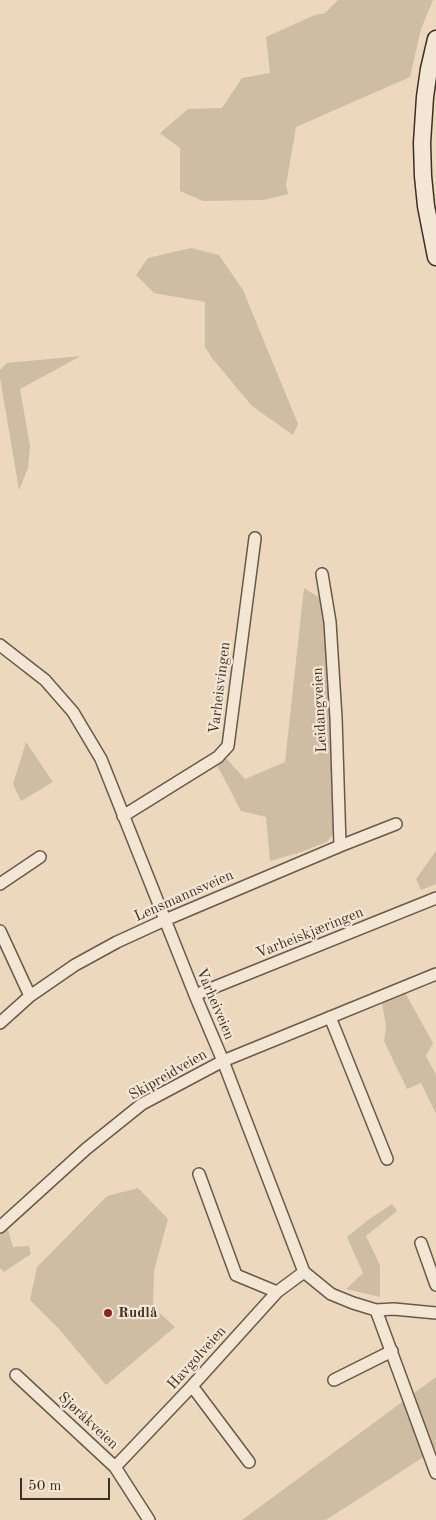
<!DOCTYPE html>
<html>
<head>
<meta charset="utf-8">
<style>
  body { margin:0 }
  #map { position:relative; width:436px; height:1520px; overflow:hidden; background:#ecd9bd; font-family:"Old Standard TT",serif }
  canvas { display:block }
  .scale { position:absolute; left:20px; top:1478px; width:90px; height:22px; box-sizing:border-box; border:2px solid #3e2e23; border-top:0; padding-left:6px; font-size:15px; line-height:18px; white-space:nowrap; color:#3e2e23; -webkit-text-stroke:4px #f3e6d4; paint-order:stroke }
</style>
</head>
<body>
<div id="map">
<canvas width="436" height="1520"></canvas>
<div class="scale">50 m</div>
</div>
<script>
const ctx = document.querySelector('canvas').getContext('2d');
ctx.lineJoin = 'round';
function paint(path, color) {
  ctx.fillStyle = color;
  ctx.fill(path, 'evenodd');
}
function poly(rows) {
  const path = new Path2D();
  for (const r of rows) {
    path.moveTo(r[0], r[1]);
    for (let i = 2; i < r.length; i += 2) path.lineTo(r[i], r[i + 1]);
  }
  return path;
}
function strokePath(path, color, width, dash) {
  ctx.strokeStyle = color;
  ctx.lineWidth = width;
  ctx.lineCap = dash ? 'butt' : 'round';
  ctx.setLineDash(dash || []);
  ctx.stroke(path);
}
function write(font, color, halo, rows, align = 'center') {
  ctx.font = font + ' "Old Standard TT",serif';
  ctx.lineWidth = 4.5;
  ctx.setLineDash([]);
  ctx.textBaseline = 'middle';
  ctx.strokeStyle = halo;
  ctx.fillStyle = color;
  for (const [text, x, y, turn = 0] of rows) {
    ctx.save();
    ctx.translate(x, y);
    ctx.rotate((+turn || 0) * Math.PI / 180);
    ctx.textAlign = isNaN(turn) ? turn : align;
    if (halo) ctx.strokeText(text, 0, 0);
    ctx.fillText(text, 0, 0);
    ctx.restore();
  }
}
paint(poly([
  [338,0,433,0,421,29,410,77,296,127,286,185,288,194,263,200,203,201,180,191,180,148,160,133,188,109,222,108,242,78,270,73,266,37,315,15,325,13],
  [191,248,219,255,243,290,298,424,293,435,252,406,212,358,205,347,205,302,154,293,136,275,148,258],
  [81,356,20,389,30,446,28,468,19,490,0,378,0,370,7,363],
  [304,588,323,600,333,772,333,834,327,842,298,853,270,861,266,817,241,811,217,765,225,757,245,779,285,762],
  [26,742,53,782,21,801,13,784],
  [436,851,436,884,421,890,416,879],
  [402,987,433,1043,426,1056,436,1075,436,1114,421,1083,407,1089,384,1041,386,1027,381,996],
  [138,1188,168,1219,154,1271,153,1307,175,1327,106,1385,59,1329,30,1300,37,1267,107,1196],
  [392,1204,397,1211,366,1236,380,1265,380,1297,346,1289,363,1273,347,1237,368,1220],
  [7,1227,13,1247,29,1246,31,1254,4,1272,0,1268,0,1233],
  [436,1377,436,1449,326,1520,242,1520]
]), '#cebca3');
const minor = poly([
  [322,574,330,622,336,718,340,846],
  [0,645,45,680,73,712,101,759,195,995,223,1061,304,1272,331,1294,353,1303,376,1310,394,1309,436,1313],
  [123,816,218,757,228,746,255,538],
  [0,884,40,857],
  [0,931,30,996],
  [195,995,436,898],
  [330,1017,387,1159],
  [0,1023,30,996,75,965,117,942,165,920,340,846,396,824],
  [199,1174,236,1275,277,1292],
  [0,1227,86,1149,142,1104,223,1061,436,974],
  [421,1243,436,1285],
  [376,1310,436,1473],
  [16,1375,115,1467,149,1520],
  [334,1380,392,1351],
  [192,1386,249,1462],
  [115,1467,192,1386,277,1292,304,1272]
]);
const secondary = poly([
  [436,39,429,69,425,97,422,143,423,176,426,206,436,257]
]);
strokePath(minor, '#6a594a', 14);
strokePath(secondary, '#3e2e23', 19);
strokePath(minor, '#f3e6d4', 11);
strokePath(secondary, '#f3e6d4', 16);
for (const [x, y, r, color] of [
  [108,1313,5,"#8f2418"]
]) {
  const dot = new Path2D();
  dot.arc(x, y, r, 0, 2 * Math.PI);
  ctx.fillStyle = color;
  ctx.fill(dot);
  strokePath(dot, '#f3e6d4', 2);
}
write('15px', '#3e2e23', '#f3e6d4', [
  ["Varheisvingen",220,688,-83],
  ["Leidangveien",320,710,-93],
  ["Lensmannsveien",184,896,-24],
  ["Varheiskjæringen",310,933,-22],
  ["Varheiveien",215,1004,67],
  ["Skipreidveien",168,1075,-30],
  ["Havgolveien",197,1358,-48],
  ["Sjøråkveien",88,1421,43]
]);
write('bold 15px', '#3e2e23', '#f3e6d4', [
  ["Rudlå",118,1313]
], 'left');
</script>
</body>
</html>
